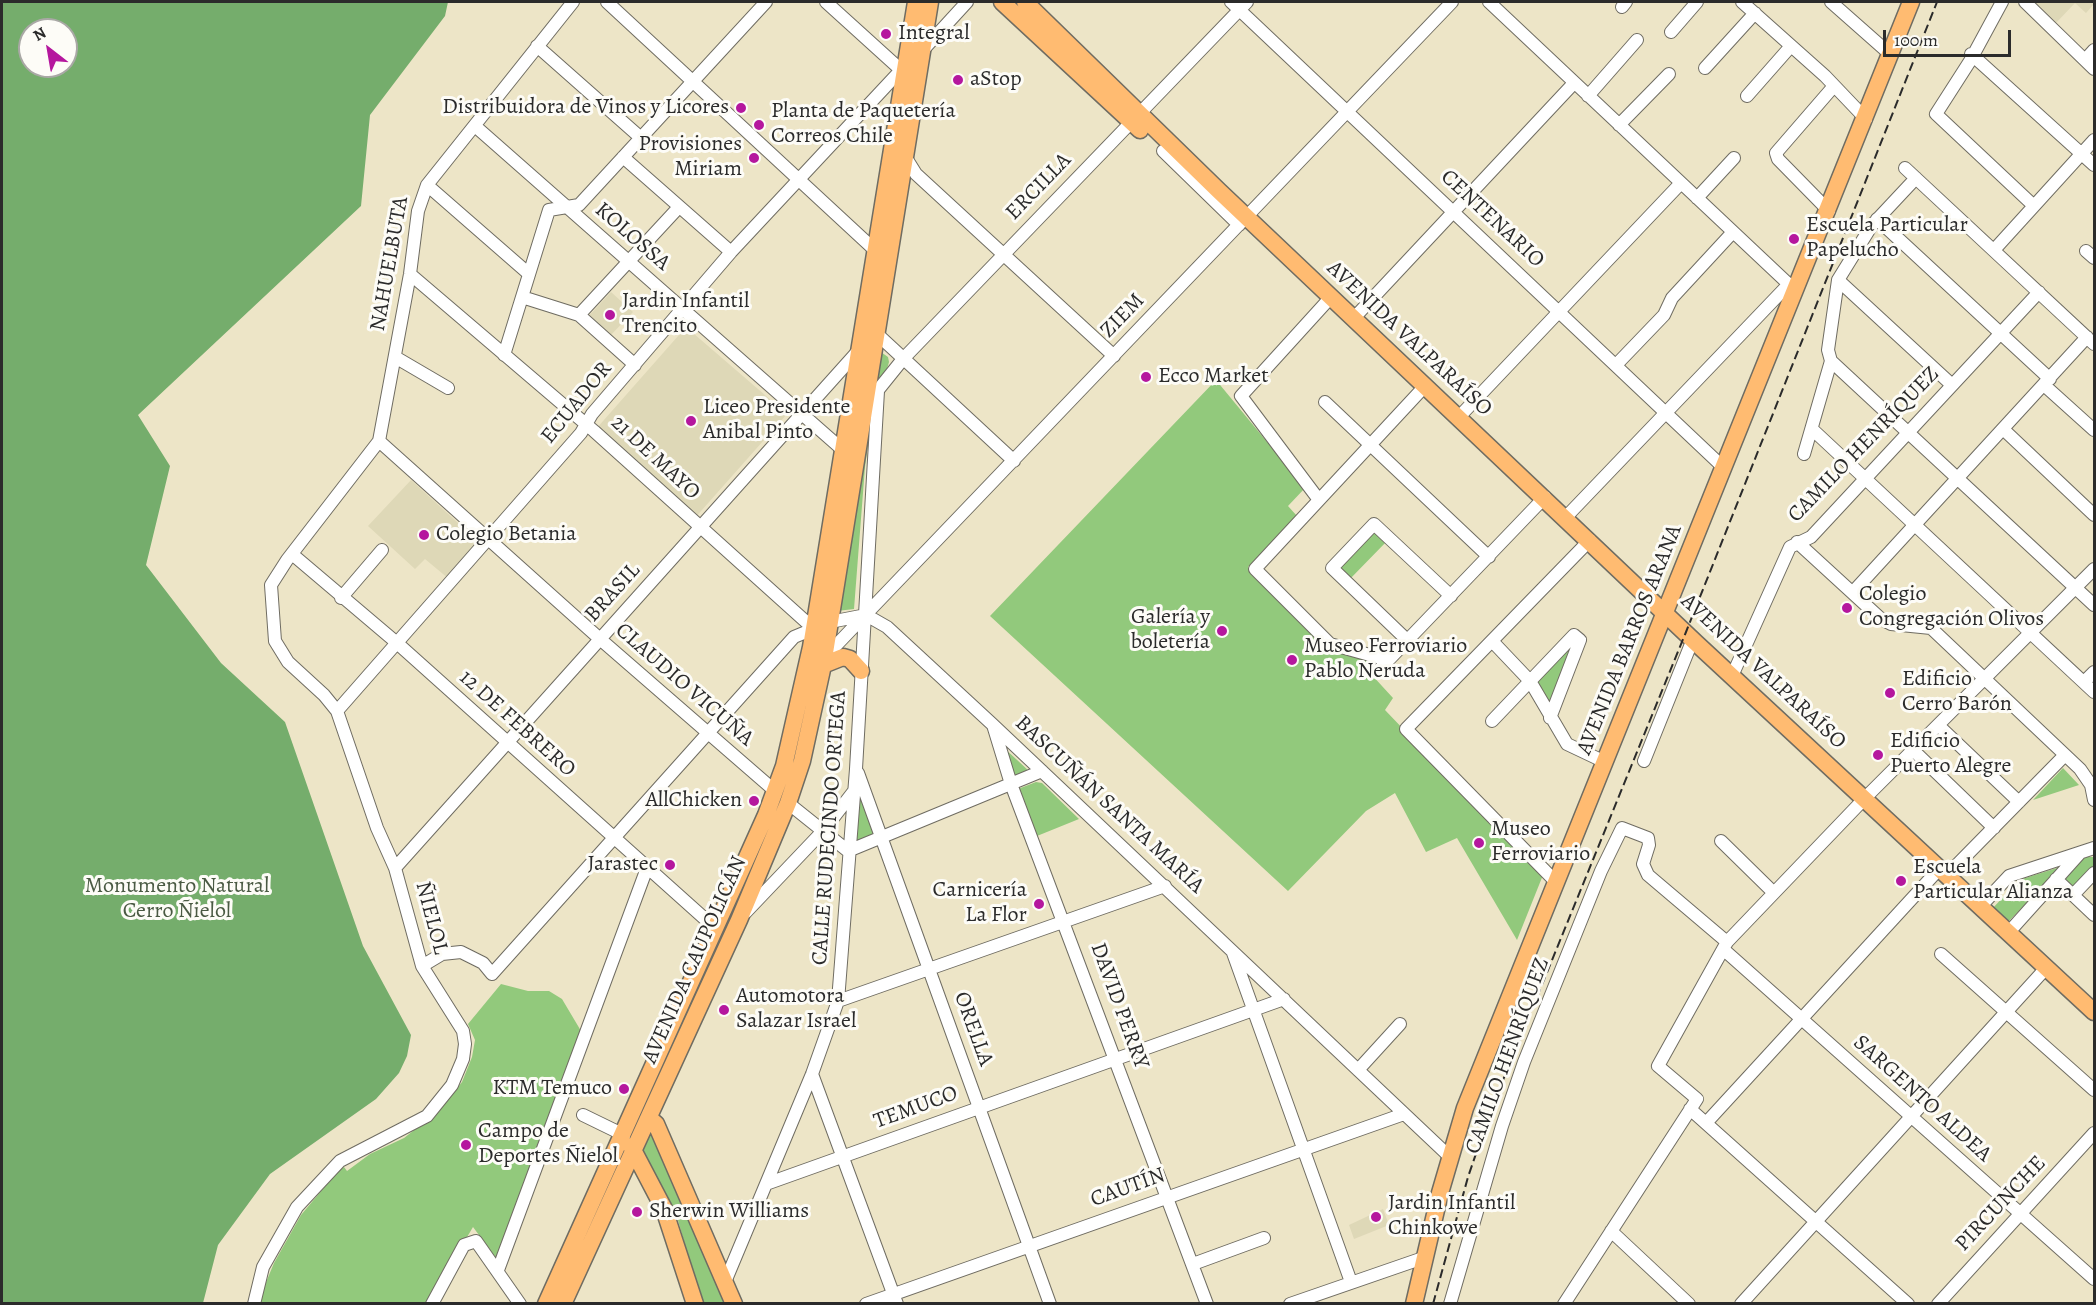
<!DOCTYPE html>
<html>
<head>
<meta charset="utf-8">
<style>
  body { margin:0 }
  #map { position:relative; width:2096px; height:1305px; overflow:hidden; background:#ede5c7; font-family:Alegreya,serif }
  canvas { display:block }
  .frame { position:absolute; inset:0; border:3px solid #2b2b2b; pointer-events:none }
  .north { position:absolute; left:18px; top:18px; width:60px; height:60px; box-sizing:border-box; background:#fdfcf7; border:2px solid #a9a8a5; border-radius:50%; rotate:329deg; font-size:16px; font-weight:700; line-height:24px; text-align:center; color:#2b2b2b }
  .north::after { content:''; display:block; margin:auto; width:21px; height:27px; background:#b5179e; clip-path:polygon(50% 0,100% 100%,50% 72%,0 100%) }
  .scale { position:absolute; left:1883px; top:30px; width:128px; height:27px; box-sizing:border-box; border:3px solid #2b2b2b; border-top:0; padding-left:8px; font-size:18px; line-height:21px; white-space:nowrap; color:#2b2b2b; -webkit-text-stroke:4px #fdfcf7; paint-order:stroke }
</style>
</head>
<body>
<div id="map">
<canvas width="2096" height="1305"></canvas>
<div class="frame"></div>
<div class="north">N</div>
<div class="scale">100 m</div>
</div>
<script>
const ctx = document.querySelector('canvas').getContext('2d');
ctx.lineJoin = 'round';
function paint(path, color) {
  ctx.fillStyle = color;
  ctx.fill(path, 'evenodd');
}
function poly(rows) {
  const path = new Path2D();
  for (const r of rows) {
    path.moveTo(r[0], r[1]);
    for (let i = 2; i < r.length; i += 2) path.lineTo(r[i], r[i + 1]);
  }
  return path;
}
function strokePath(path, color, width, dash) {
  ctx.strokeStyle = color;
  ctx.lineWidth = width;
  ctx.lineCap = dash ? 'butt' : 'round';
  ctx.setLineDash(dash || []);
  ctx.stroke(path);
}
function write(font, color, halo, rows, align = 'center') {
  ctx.font = font + ' Alegreya,serif';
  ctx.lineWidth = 6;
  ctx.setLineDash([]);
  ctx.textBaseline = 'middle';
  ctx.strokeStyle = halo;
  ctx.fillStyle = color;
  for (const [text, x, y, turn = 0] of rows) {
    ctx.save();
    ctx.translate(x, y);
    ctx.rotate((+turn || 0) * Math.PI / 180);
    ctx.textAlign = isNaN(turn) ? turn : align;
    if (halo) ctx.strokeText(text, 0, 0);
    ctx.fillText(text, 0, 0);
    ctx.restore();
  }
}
paint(poly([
  [2034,2,2094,2,2094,4,2086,13,2075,3,2055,24],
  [611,292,633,312,608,338,587,318],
  [686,327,787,414,694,519,596,429],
  [411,480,481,544,449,579,425,559,415,569,368,526],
  [1383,1209,1389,1225,1354,1239,1349,1225]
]), '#ded8b7');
paint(poly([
  [878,350,888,357,889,362,887,369,872,386],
  [1216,380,1305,488,1288,506,1297,516,1248,567,1332,654,1335,651,1380,665,1371,674,1393,698,1385,710,1543,875,1517,940,1457,838,1426,852,1395,793,1366,811,1288,891,990,616],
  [874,400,865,467,854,609,837,611],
  [1374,529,1387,541,1349,580,1337,568],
  [1573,642,1551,708,1535,680],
  [1003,747,1029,771,1014,777],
  [2063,768,2079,785,2033,800],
  [1036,782,1042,783,1079,819,1037,836,1018,789],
  [858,791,877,834,854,843],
  [2081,857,2094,857,2094,868,2071,894,2058,882],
  [2060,867,2034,894,2019,880],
  [2018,881,2033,896,2007,923,1992,909],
  [501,984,528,991,549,991,562,999,584,1036,499,1262,473,1227,428,1303,257,1304,274,1263,301,1215,337,1172,344,1167,347,1171,370,1154,404,1138,440,1110,462,1082,472,1057,475,1040,468,1024],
  [648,1127,653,1129,730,1303,702,1303,677,1217,640,1156]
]), '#92c97c');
paint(poly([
  [2,2,448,2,445,16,370,115,361,206,138,415,170,466,146,565,221,663,285,722,363,946,411,1035,407,1056,399,1073,376,1099,270,1174,218,1245,203,1303,2,1303],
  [30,30,66,30,66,66,30,66]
]), '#75ad6c');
const minor = poly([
  [607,2,877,252],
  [826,2,901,70],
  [1231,2,1724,468],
  [1489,2,1796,291],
  [1742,2,1825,76,1866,119],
  [1831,2,1891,55],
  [2002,2,1970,61,1936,114,2034,206],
  [2025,2,2094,69],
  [1622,7,1626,2],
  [1671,32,1697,2],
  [537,46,641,138],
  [923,50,967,2],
  [1971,54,2094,165],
  [2085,60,2094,50],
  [1705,68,1755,13],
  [1588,96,1637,40],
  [1747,96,1791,46],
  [1619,125,1669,74],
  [475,126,844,451],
  [1163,151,1239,225],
  [623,157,731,252],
  [906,158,916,174,1114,356],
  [1905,168,2094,344],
  [427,185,529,274],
  [1697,198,1734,158],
  [1829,211,1778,159,1776,153,1834,86],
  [1877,219,2050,379],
  [1994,250,2094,140],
  [2086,251,2094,258],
  [410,274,594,431,814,629],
  [1838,280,1952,385],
  [522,297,579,315,635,365],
  [579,315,679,207],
  [1354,318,1574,83],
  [877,334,1014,461],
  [504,355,549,210,579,205,766,2],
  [395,357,448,388],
  [1831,361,2094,605],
  [1616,365,1664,315,1672,298,1733,232],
  [2044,385,2094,430],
  [874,395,903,359,1247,2],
  [1325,402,1489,557],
  [1459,417,1681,183],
  [2003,429,2094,515],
  [1813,430,2094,692],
  [379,441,600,639,775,791],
  [1804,454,1831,361,1828,350,1838,280,1872,225,1916,178],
  [1319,500,1241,396,1331,297],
  [1566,517,1789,284],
  [1797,542,1881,619,1891,624,1931,628,2080,769,2091,785,2094,800],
  [292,554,397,643,714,927],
  [1853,592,2087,337],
  [341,598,382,550],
  [1407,640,1332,568,1374,524,1451,596],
  [1492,641,1530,681,1567,744,1605,762],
  [824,658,1452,2],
  [1388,660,1330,644,1255,569,1425,386],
  [1377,672,1545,497],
  [1732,676,1790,547,1811,537,2039,292],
  [2084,682,2094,672],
  [337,711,581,433,592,414,731,252,901,70],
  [1492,721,1574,635,1580,640,1550,718],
  [993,725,1011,784,1207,1304],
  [1938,725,2019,802],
  [1913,750,1994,828],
  [1644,761,1693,639],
  [858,773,1050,1304],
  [788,803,848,851,1042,771],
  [1721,841,1773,892],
  [395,868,859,350],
  [1947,875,2064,756],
  [2056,879,2094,915],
  [1556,882,1406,729,1590,540],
  [2073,895,2094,873],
  [1981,906,2009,876,2094,848],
  [746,912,823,831,854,791],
  [2009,932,2080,853],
  [1723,949,2094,1279],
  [1233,953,1351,1282],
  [1941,954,2094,1090],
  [422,966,442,954,461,952,483,963,492,974,794,637,830,622,866,615,887,627,992,724,1450,1157],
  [838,1001,1165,886],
  [1358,1070,1400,1024],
  [812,1074,897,1304],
  [1690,1109,1908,1304],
  [583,1115,624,1135],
  [1706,1123,1940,868],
  [766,1184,1284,999],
  [1611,1231,1689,1304],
  [1193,1264,1264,1238],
  [498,1270,647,868],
  [725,1282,812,1074,838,1001,856,769,878,391],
  [254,1304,263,1267,297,1207,340,1161,427,1116,452,1085,463,1059,465,1044,463,1031,422,966,395,868,377,828,337,711,324,695,288,662,275,641,271,585,287,560,379,441,410,274,418,211,427,185,573,2],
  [432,1304,464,1245,476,1241,520,1304],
  [866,1304,1404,1114],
  [1290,1304,1426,1257],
  [1450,1304,1502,1126,1524,1062,1601,871,1622,828,1648,838,1649,845,1643,864,1648,875,1727,942],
  [1564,1304,1697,1099,1658,1066,1727,942,1865,798,2094,569],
  [1741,1304,2047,967],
  [1938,1304,2094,1133]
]);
const major = poly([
  [1002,2,1140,130],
  [1025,2,1219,191,1696,643,2094,1012],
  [823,665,843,657,850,659,861,671],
  [649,1118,656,1124,734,1304],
  [631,1146,664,1209,695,1304],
  [546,1304,766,815,784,766,811,647,916,2],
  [563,1304,739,920,788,803,802,761,823,665,930,2],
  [1414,1304,1440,1193,1465,1108,1911,2]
]);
strokePath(minor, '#6f6c62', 14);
strokePath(major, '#6f6c62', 19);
strokePath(minor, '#fff', 12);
strokePath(major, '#ffbb71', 16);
strokePath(poly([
  [1433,1304,1468,1177,1492,1107,1686,632,1937,2]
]), '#2b2b2b', 2, [9, 4.5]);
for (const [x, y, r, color] of [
  [886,34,6,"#b5179e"],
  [958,80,6,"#b5179e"],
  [741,108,6,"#b5179e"],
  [759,125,6,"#b5179e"],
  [754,158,6,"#b5179e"],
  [1794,239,6,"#b5179e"],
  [610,315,6,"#b5179e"],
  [1146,377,6,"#b5179e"],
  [691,421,6,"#b5179e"],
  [424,535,6,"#b5179e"],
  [1847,608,6,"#b5179e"],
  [1222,631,6,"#b5179e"],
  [1292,660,6,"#b5179e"],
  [1890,693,6,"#b5179e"],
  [1878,755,6,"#b5179e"],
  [754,801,6,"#b5179e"],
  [1479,843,6,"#b5179e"],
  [670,865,6,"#b5179e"],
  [1901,881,6,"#b5179e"],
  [1039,904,6,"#b5179e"],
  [724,1010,6,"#b5179e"],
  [624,1089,6,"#b5179e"],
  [466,1145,6,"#b5179e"],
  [637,1212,6,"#b5179e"],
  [1376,1217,6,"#b5179e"]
]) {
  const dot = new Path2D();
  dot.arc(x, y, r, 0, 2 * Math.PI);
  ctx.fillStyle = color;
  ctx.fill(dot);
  strokePath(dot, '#fdfcf7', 2);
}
write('22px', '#2b2b2b', '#fdfcf7', [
  ["Integral",898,34],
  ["aStop",970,80],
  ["Distribuidora de Vinos y Licores",729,108,"right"],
  ["Planta de Paquetería",771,112],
  ["Correos Chile",771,137],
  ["Provisiones",742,145,"right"],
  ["Miriam",742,170,"right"],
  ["Escuela Particular",1806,226],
  ["Papelucho",1806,251],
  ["Jardin Infantil",622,302],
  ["Trencito",622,327],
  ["Ecco Market",1158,377],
  ["Liceo Presidente",703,408],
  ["Anibal Pinto",703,433],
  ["Colegio Betania",436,535],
  ["Colegio",1859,595],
  ["Congregación Olivos",1859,620],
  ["Galería y",1210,618,"right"],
  ["boletería",1210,643,"right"],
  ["Museo Ferroviario",1304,647],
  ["Pablo Neruda",1304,672],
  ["Edificio",1902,680],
  ["Cerro Barón",1902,705],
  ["Edificio",1890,742],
  ["Puerto Alegre",1890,767],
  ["AllChicken",742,801,"right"],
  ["Museo",1491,830],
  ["Ferroviario",1491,855],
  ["Jarastec",658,865,"right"],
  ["Escuela",1913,868],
  ["Particular Alianza",1913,893],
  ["Carnicería",1027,891,"right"],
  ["La Flor",1027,916,"right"],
  ["Automotora",736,997],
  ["Salazar Israel",736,1022],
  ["KTM Temuco",612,1089,"right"],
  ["Campo de",478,1132],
  ["Deportes Ñielol",478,1157],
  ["Jardin Infantil",1388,1204],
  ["Chinkowe",1388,1229],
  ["Sherwin Williams",649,1212]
], 'left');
write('22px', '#2b2b2b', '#fdfcf7', [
  ["ERCILLA",1039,187,-46],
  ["CENTENARIO",1492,219,43],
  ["KOLOSSA",632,237,41],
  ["NAHUELBUTA",390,264,-80],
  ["ZIEM",1123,316,-46],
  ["AVENIDA VALPARAÍSO",1409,339,43],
  ["ECUADOR",577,403,-51],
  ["CAMILO HENRÍQUEZ",1864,445,-46],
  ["21 DE MAYO",655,458,43],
  ["BRASIL",613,593,-48],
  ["AVENIDA BARROS ARANA",1630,640,-68],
  ["AVENIDA VALPARAÍSO",1763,672,43],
  ["CLAUDIO VICUÑA",684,685,41],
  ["12 DE FEBRERO",517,724,42],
  ["BASCUÑÁN SANTA MARÍA",1109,805,43],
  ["CALLE RUDECINDO ORTEGA",830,828,-86],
  ["ÑIELOL",431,918,75],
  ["AVENIDA CAUPOLICÁN",695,960,-66],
  ["DAVID PERRY",1119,1006,70],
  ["ORELLA",973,1029,70],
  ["CAMILO HENRÍQUEZ",1508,1056,-70],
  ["SARGENTO ALDEA",1922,1099,42],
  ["TEMUCO",916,1108,-20],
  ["CAUTÍN",1128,1188,-20],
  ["PIRCUNCHE",2001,1204,-47]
]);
write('22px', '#4a5a43', '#fdfcf7', [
  ["Monumento Natural",177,887],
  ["Cerro Ñielol",177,912]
]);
</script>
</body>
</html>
